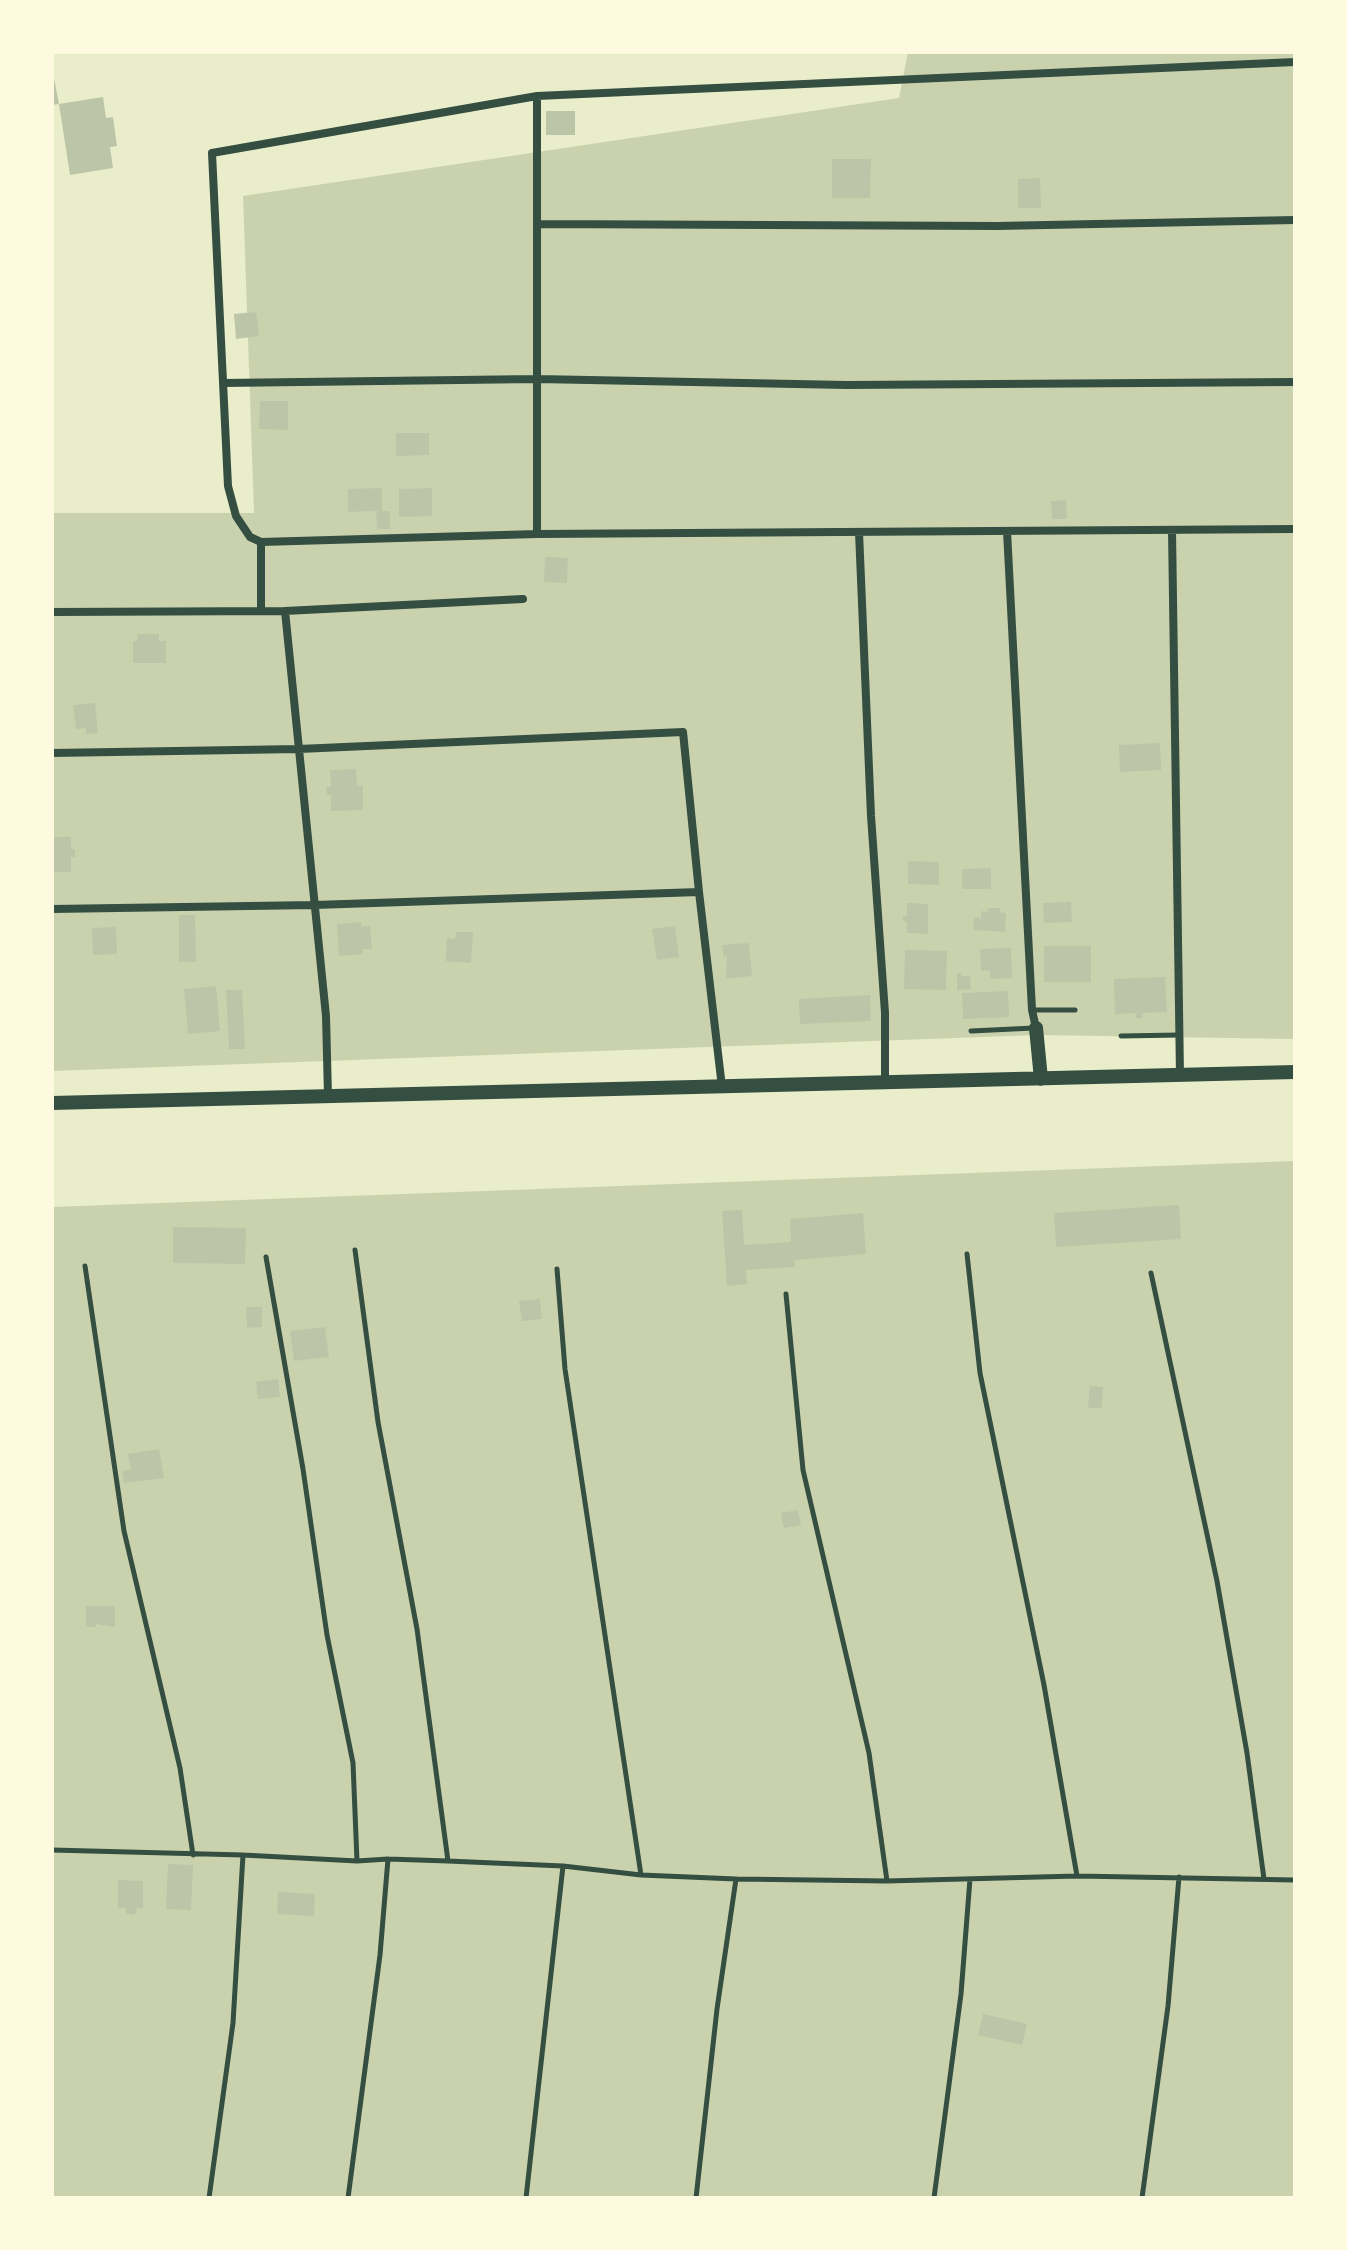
<!DOCTYPE html>
<html>
<head>
<meta charset="utf-8">
<style>
  body { margin:0 }
  #map { position:relative; width:1347px; height:2250px; overflow:hidden; background:#e9edc9; font-family:Ubuntu,sans-serif }
  canvas { display:block }
  .frame { position:absolute; inset:0; border:54px solid #fefae0; pointer-events:none }
</style>
</head>
<body>
<div id="map">
<canvas width="1347" height="2250"></canvas>
<div class="frame"></div>
</div>
<script>
const ctx = document.querySelector('canvas').getContext('2d');
ctx.lineJoin = 'round';
function paint(path, color) {
  ctx.fillStyle = color;
  ctx.fill(path, 'evenodd');
}
function poly(rows) {
  const path = new Path2D();
  for (const r of rows) {
    path.moveTo(r[0], r[1]);
    for (let i = 2; i < r.length; i += 2) path.lineTo(r[i], r[i + 1]);
  }
  return path;
}
function strokePath(path, color, width, dash) {
  ctx.strokeStyle = color;
  ctx.lineWidth = width;
  ctx.lineCap = dash ? 'butt' : 'round';
  ctx.setLineDash(dash || []);
  ctx.stroke(path);
}
paint(poly([
  [908,52,1295,52,1295,1039,1037,1035,52,1071,52,513,254,513,243,196,899,98],
  [1295,1161,1295,2198,52,2198,52,1207]
]), '#cad2ad');
paint(poly([
  [52,68,59,104,52,105],
  [103,97,106,118,113,117,117,146,110,147,113,168,70,175,59,104],
  [546,111,575,111,575,135,546,135],
  [832,159,871,159,870,198,832,198],
  [1040,178,1041,208,1018,208,1018,179],
  [256,312,259,336,236,339,234,314],
  [260,401,288,401,288,430,259,429],
  [396,433,429,433,429,455,396,456],
  [382,488,382,511,390,511,390,529,377,529,376,511,348,512,348,489],
  [432,488,432,516,399,517,399,489],
  [1066,500,1067,519,1052,519,1051,501],
  [545,557,568,558,567,583,544,582],
  [138,634,159,634,159,641,166,641,166,663,133,663,133,641,137,641],
  [95,703,98,733,86,734,86,728,76,729,73,705],
  [1160,743,1161,770,1120,772,1119,745],
  [356,769,357,786,363,786,363,810,331,811,331,795,327,795,326,787,331,787,330,770],
  [52,837,71,837,71,849,75,849,75,857,71,857,71,872,52,872],
  [908,861,939,862,939,885,908,884],
  [991,868,991,889,962,889,962,869],
  [1071,902,1072,922,1044,923,1043,903],
  [907,903,928,904,928,934,907,933,907,922,903,921,903,916,907,916],
  [988,908,1000,908,1000,912,1006,913,1005,932,973,930,974,917,981,918,981,911,987,912],
  [179,915,195,915,196,962,179,962],
  [361,922,361,927,370,926,372,949,363,949,363,954,339,956,337,924],
  [675,926,679,957,657,960,652,929],
  [116,927,117,954,93,955,92,928],
  [456,932,473,932,471,963,446,961,447,938,455,939],
  [749,943,752,976,726,979,727,956,724,957,722,945],
  [1044,946,1091,946,1091,982,1044,982],
  [1011,948,1012,978,990,979,990,970,981,971,980,949],
  [905,950,947,951,946,990,904,989],
  [957,973,961,973,961,976,970,976,971,989,957,990],
  [1165,977,1167,1012,1142,1013,1142,1018,1136,1018,1136,1013,1115,1014,1114,979],
  [216,986,220,1031,188,1034,184,989],
  [226,990,242,990,245,1049,229,1049],
  [1008,991,1009,1017,963,1019,962,993],
  [870,995,871,1021,800,1024,799,999],
  [1179,1205,1181,1239,1056,1247,1054,1213],
  [742,1210,744,1245,791,1242,790,1219,863,1213,866,1254,794,1260,795,1267,746,1270,747,1284,727,1286,722,1211],
  [173,1227,246,1228,245,1264,173,1263],
  [540,1299,542,1319,522,1321,519,1301],
  [246,1307,262,1307,262,1327,247,1328],
  [325,1327,329,1357,294,1361,290,1331],
  [278,1379,280,1397,258,1399,256,1382],
  [1090,1386,1103,1387,1102,1408,1088,1408],
  [159,1449,164,1478,124,1483,122,1471,131,1470,128,1454],
  [798,1510,801,1525,784,1528,781,1513],
  [86,1606,115,1606,115,1627,96,1624,96,1627,86,1627],
  [168,1864,193,1865,191,1910,166,1909],
  [118,1880,143,1881,143,1908,136,1908,137,1913,133,1915,126,1913,126,1908,118,1908],
  [278,1892,315,1894,314,1916,277,1914],
  [983,2014,1027,2024,1022,2045,978,2035]
]), '#bcc5a7');
strokePath(poly([
  [1032,1010,1075,1010],
  [971,1031,1034,1028],
  [1121,1036,1179,1035],
  [355,1250,378,1422,417,1629,448,1861],
  [967,1254,980,1373,1044,1685,1077,1876],
  [266,1257,303,1469,327,1635,353,1763,357,1861],
  [85,1266,124,1531,180,1768,193,1855],
  [557,1269,565,1369,641,1875],
  [1151,1273,1217,1581,1247,1753,1264,1879],
  [786,1294,803,1470,869,1753,887,1881],
  [52,1850,243,1855,357,1861,388,1859,448,1861,563,1866,641,1875,736,1879,887,1881,1077,1876,1295,1880],
  [209,2198,233,2023,243,1855],
  [348,2198,380,1955,388,1859],
  [526,2198,563,1866],
  [696,2198,717,2009,736,1879],
  [934,2198,961,1994,970,1879],
  [1142,2198,1168,2006,1179,1877]
]), '#344e41', 5);
strokePath(poly([
  [1295,62,537,96,212,153,228,486,236,516,250,537,261,542,537,534,1295,529],
  [537,96,537,534],
  [537,224,997,226,1295,220],
  [223,383,537,379,847,385,1295,382],
  [1172,530,1180,1075],
  [1007,531,1032,1010,1036,1028],
  [859,532,871,816,885,1013,885,1083],
  [261,610,261,542],
  [285,611,326,1016,328,1096],
  [52,612,285,611,523,599],
  [52,753,299,749,683,732,699,892,722,1087],
  [52,909,315,905,699,892]
]), '#344e41', 8);
strokePath(poly([
  [1036,1028,1041,1079],
  [52,1103,1295,1072]
]), '#344e41', 14);
</script>
</body>
</html>
